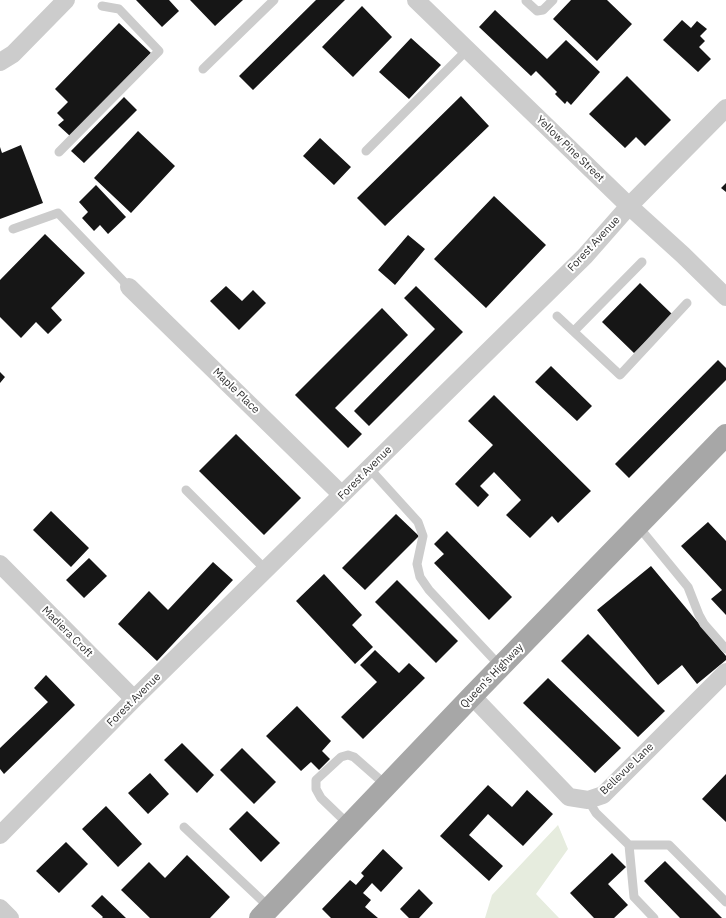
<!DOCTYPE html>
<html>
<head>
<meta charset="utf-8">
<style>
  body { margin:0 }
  canvas { display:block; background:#fff }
</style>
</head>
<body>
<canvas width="726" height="918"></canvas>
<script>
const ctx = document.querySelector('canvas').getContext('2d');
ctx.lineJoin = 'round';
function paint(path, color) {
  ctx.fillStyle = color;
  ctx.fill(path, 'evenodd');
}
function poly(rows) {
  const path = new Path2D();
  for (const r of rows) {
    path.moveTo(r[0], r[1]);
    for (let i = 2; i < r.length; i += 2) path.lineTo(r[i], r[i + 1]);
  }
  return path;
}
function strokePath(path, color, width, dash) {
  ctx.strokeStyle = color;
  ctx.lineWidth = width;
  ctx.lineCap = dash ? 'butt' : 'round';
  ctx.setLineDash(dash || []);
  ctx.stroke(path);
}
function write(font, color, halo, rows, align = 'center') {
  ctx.font = font + ' "IBM Plex Sans",sans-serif';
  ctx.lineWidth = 4;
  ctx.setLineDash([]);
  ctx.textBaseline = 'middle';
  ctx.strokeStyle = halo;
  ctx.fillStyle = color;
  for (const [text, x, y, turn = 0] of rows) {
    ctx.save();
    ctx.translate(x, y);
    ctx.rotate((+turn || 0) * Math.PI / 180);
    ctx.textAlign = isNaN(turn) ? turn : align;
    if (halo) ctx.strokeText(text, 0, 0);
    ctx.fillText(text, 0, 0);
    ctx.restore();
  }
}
paint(poly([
  [558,825,568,849,536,894,559,918,485,918,492,895]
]), '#e6ecde');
paint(poly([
  [136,0,169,0,179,11,162,27],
  [190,0,243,0,215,26],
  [316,0,345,0,253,90,239,76],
  [571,0,607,0,632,24,597,61,553,19],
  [362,6,392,37,353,77,322,47],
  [495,10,547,59,566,40,600,72,571,105,567,101,565,104,555,94,557,92,536,71,531,76,479,27],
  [682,20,691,28,697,21,707,29,700,36,705,41,699,47,711,59,698,72,663,40],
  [119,23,151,53,70,136,58,125,64,120,57,113,68,102,55,89],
  [411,38,441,65,409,99,379,72],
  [627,76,671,120,645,146,636,137,625,148,589,114],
  [461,96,489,126,385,226,357,198],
  [124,97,137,110,84,163,71,151],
  [138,131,175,166,131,213,94,178],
  [320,138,351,167,334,185,303,156],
  [21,145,43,203,0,219,0,147,2,153],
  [726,183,726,192,721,188],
  [96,185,126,217,108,234,100,225,94,231,82,218,88,212,79,202],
  [494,196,546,245,486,308,434,259],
  [45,234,85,273,51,308,62,320,48,334,36,322,21,338,0,317,0,280],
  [408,235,425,249,395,285,378,270],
  [640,283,673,315,634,353,602,322],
  [226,286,242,301,253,290,266,303,239,330,210,301],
  [416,286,463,332,369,426,354,411,435,329,404,298],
  [382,308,408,335,335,408,362,434,348,448,295,395],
  [718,360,726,368,726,380,629,478,615,464],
  [551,366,592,406,577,421,535,382],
  [0,372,5,377,0,383],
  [494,395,591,491,558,523,552,516,530,538,506,515,521,500,494,472,480,486,489,495,478,507,455,484,493,445,468,421],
  [236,434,301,498,264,535,199,471],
  [51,511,89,548,71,567,33,530],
  [396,514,419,536,365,590,342,568],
  [708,522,726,541,726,615,711,599,722,590,681,546],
  [447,531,512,597,489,620,434,563,444,554,434,544],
  [89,558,107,576,84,598,66,580],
  [213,562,233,580,157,661,118,624,149,591,168,610],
  [651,566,726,656,726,660,697,684,682,665,658,685,597,610],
  [324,574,362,615,352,625,373,647,355,664,296,601],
  [397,580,458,641,436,663,375,602],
  [588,634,665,711,638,737,561,661],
  [375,650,399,673,409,663,425,678,363,739,341,717,377,682,360,665],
  [46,675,75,705,4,774,0,769,0,748,48,702,34,688],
  [548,678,621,748,595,773,523,703],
  [297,706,331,741,322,751,330,759,319,770,311,762,301,771,266,736],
  [182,743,214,775,197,793,164,760],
  [242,748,276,782,254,804,220,770],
  [150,773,169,794,148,814,128,793],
  [726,774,726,822,702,799],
  [488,785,512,807,527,790,553,814,523,846,488,814,469,835,503,866,489,881,440,836],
  [106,806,142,844,118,867,82,829],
  [247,811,280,843,261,862,229,829],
  [66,842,88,864,59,893,36,871],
  [383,849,403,868,381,892,372,883,363,893,371,900,365,907,378,918,331,918,322,909,350,880,356,885,364,876,361,873],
  [612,853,626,867,608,884,628,905,614,918,594,918,570,893],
  [187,855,230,897,210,918,150,918,121,890,149,862,165,878],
  [665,861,722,918,680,918,644,881],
  [419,889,433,903,419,918,409,918,400,909],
  [102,895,126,918,102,918,103,917,91,906]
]), '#161616');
strokePath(poly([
  [526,1,537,11,543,10,553,0],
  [203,69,274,0],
  [366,151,467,50],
  [59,152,159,51,119,9,102,6],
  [13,229,58,213,129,287],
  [557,316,620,375,687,303],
  [574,331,642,262],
  [369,468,418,522,423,536,417,564,420,577,429,590,501,667],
  [186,490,266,570],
  [638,526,688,587,699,615,704,624,726,649],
  [588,800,596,813,629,845,669,845,726,902],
  [349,825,321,798,316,789,316,780,341,757,348,755,354,757,387,786],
  [184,827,270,908],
  [629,845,634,897,654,918]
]), '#ccc', 9);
strokePath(poly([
  [416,0,629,206,683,255,726,297],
  [0,62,13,54,66,0],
  [129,287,342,495],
  [0,564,134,699],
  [472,696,569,797,588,800,603,795,726,672],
  [0,835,134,699,585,256,629,206,726,108],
  [0,908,10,918]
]), '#ccc', 18);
strokePath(poly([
  [260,918,472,696,726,435]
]), '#a7a7a7', 22);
write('11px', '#2f2f2f', '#fff', [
  ["Yellow Pine Street",570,149,44],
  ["Forest Avenue",594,244,-47],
  ["Maple Place",236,391,44],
  ["Forest Avenue",365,473,-45],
  ["Madiera Croft",67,632,45],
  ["Queen's Highway",492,676,-46],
  ["Forest Avenue",134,700,-45],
  ["Bellevue Lane",627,769,-44]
]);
</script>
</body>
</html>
